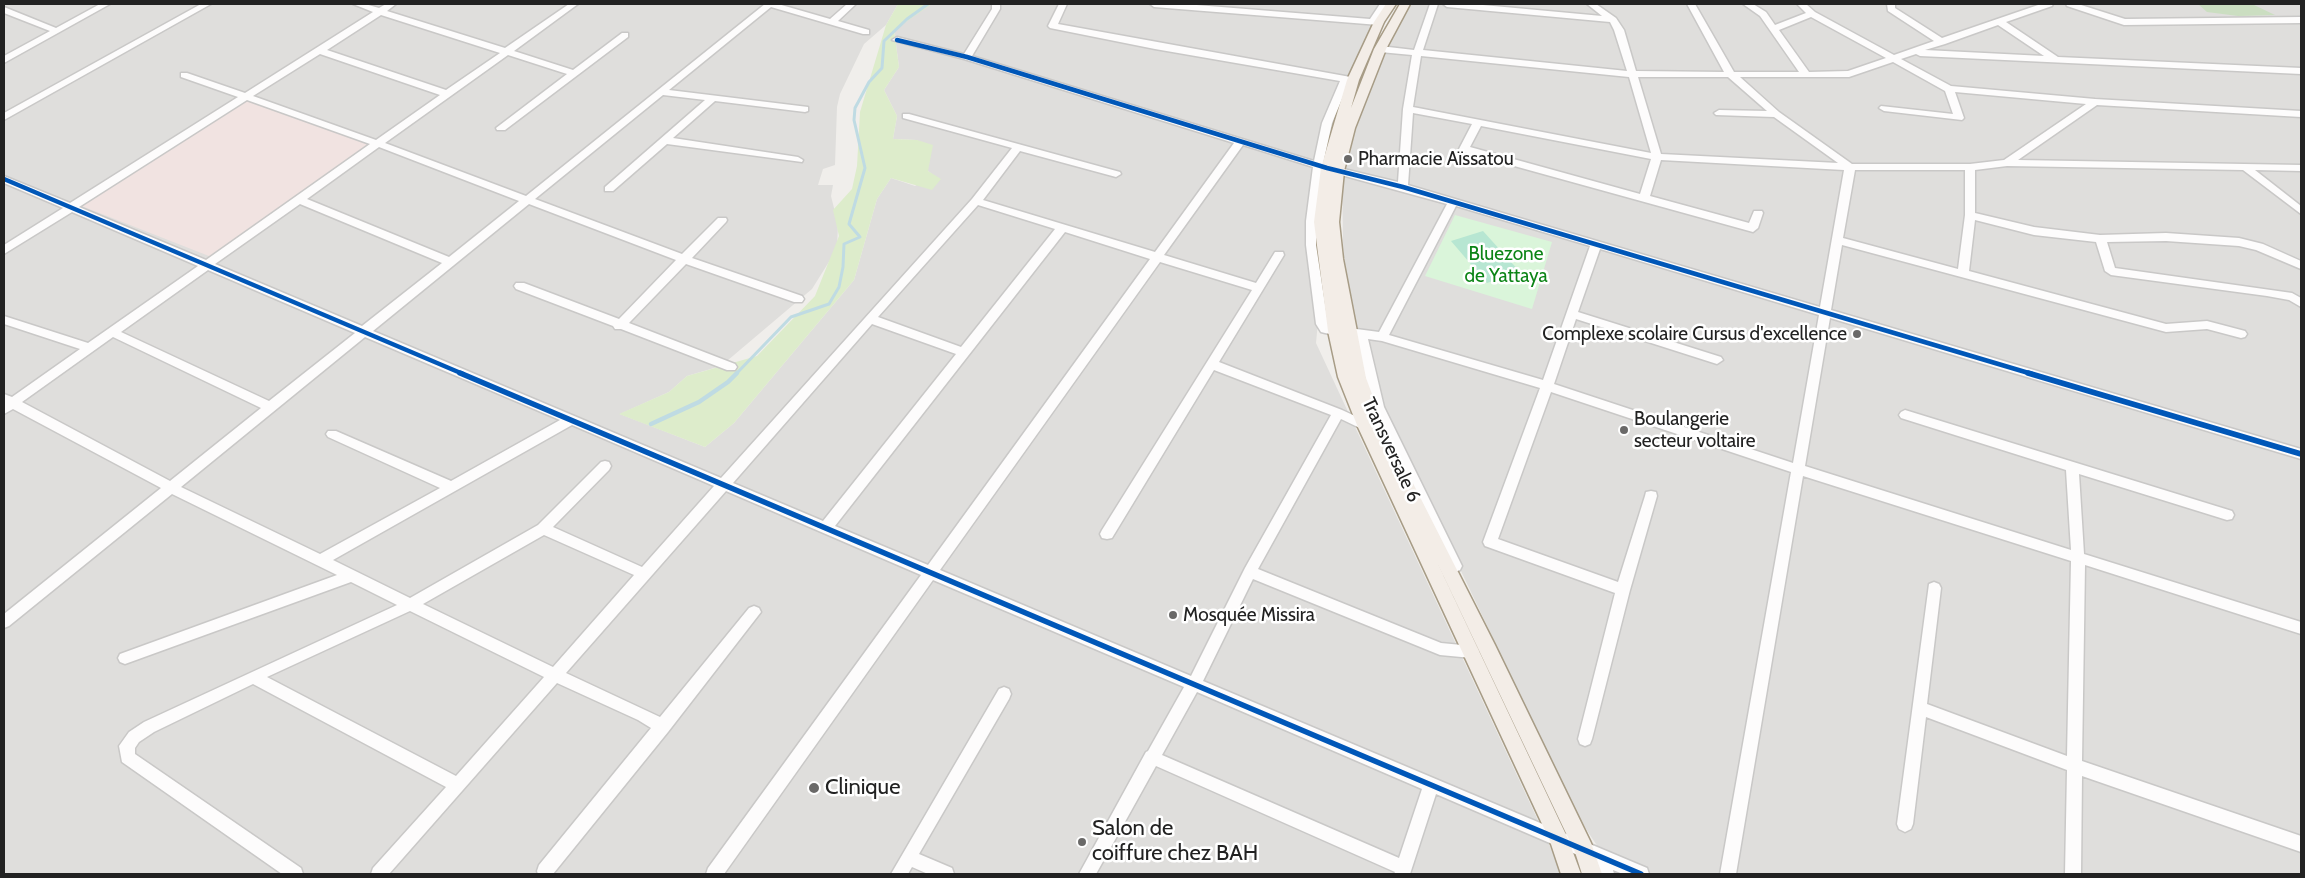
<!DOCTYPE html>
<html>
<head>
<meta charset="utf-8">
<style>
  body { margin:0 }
  #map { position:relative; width:2305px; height:878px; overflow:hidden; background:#f0eeeb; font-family:Cabin,sans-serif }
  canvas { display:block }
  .frame { position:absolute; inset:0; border:5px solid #222; pointer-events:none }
</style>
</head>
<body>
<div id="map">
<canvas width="2305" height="878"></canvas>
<div class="frame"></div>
</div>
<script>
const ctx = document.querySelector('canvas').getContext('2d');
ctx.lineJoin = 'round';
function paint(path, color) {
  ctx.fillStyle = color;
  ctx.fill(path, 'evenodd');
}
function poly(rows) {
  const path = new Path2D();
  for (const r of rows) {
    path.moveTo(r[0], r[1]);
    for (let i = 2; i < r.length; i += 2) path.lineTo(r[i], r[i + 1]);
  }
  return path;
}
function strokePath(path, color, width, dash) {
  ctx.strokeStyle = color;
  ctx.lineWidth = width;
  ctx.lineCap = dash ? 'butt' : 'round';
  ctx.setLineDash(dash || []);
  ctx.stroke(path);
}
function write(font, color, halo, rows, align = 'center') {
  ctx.font = font + ' Cabin,sans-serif';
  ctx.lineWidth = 5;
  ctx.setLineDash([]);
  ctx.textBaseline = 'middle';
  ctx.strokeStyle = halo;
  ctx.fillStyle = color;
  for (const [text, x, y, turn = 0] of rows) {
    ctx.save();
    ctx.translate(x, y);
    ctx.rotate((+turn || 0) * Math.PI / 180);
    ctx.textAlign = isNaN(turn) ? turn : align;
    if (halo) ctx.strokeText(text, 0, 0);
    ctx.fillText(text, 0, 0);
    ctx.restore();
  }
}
paint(poly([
  [4,4,898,4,886,25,864,44,840,94,837,107,835,165,823,169,818,185,833,185,831,196,838,224,837,249,812,289,721,366,687,376,669,392,620,414,705,447,734,423,854,280,877,199,891,178,915,186,932,174,928,171,917,140,893,139,897,116,884,90,899,67,894,30,921,10,932,4,1390,4,1332,144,1326,237,1316,343,1555,857,1560,874,4,874],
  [1406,4,2301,4,2301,874,1616,874,1550,775,1491,634,1389,420,1348,315,1343,243,1342,162,1371,75]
]), '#dfdedc');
paint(poly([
  [244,100,375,145,214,258,79,205]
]), '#f1e3e1');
paint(poly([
  [898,4,932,4,894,30,899,67,884,90,897,116,893,139,917,140,933,145,928,171,941,179,932,190,891,178,877,199,854,280,734,423,705,447,619,414,669,392,687,376,757,356,815,296,839,236,833,210,852,189,857,166,860,112,886,25]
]), '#ddeccb');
paint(poly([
  [2198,4,2252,4,2275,15,2238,16,2207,12]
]), '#cbdec1');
paint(poly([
  [1455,215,1552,242,1532,309,1425,276]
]), '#daf5da');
paint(poly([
  [1483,231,1520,272,1487,283,1451,241]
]), '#b7e6d2');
strokePath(poly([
  [736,374,791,317,829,304,839,287,843,267,844,244,860,237,849,224,865,168,854,120,855,108,869,82,882,68,884,41,907,19,928,4]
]), '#bfdbe3', 3);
strokePath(poly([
  [651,424,699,402,728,382,737,373]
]), '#bfdbe3', 4.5);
const minor = poly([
  [100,4,110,4,4,63,4,56,50,31,4,13,4,7,56,28,100,4],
  [201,4,211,4,4,120,4,113,201,4],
  [353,4,365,4,379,8,386,4,396,4,387,11,505,48,569,4,578,4,514,51,573,70,622,33,628,33,628,37,505,130,497,130,496,128,567,74,508,55,385,143,526,196,765,4,778,4,830,19,847,4,856,4,838,21,869,30,869,34,863,34,771,7,669,90,808,107,808,111,805,112,715,101,673,138,798,157,803,160,802,162,667,144,613,191,605,191,605,187,705,100,663,95,535,199,682,254,718,218,726,218,727,220,726,222,692,258,802,296,804,299,802,302,794,302,686,264,629,323,735,364,737,367,735,370,727,370,621,329,615,329,613,326,516,289,514,286,516,283,524,283,619,319,676,260,529,204,373,331,721,478,972,199,1012,148,903,118,903,114,909,114,1120,172,1121,174,1116,177,1020,151,983,200,1155,252,1234,143,964,59,892,40,897,37,964,54,992,9,992,4,1000,4,1000,9,972,56,1314,161,1322,123,1340,81,1155,49,1050,28,1048,26,1059,4,1067,4,1058,24,1356,78,1356,82,1349,82,1332,123,1323,164,1398,182,1403,109,1412,55,1380,52,1375,49,1380,46,1414,50,1430,4,1438,4,1423,50,1627,71,1614,30,1610,22,1447,7,1443,4,1472,4,1602,16,1587,4,1596,4,1616,18,1624,30,1636,71,1724,72,1687,4,1695,4,1734,72,1799,72,1760,16,1743,4,1753,4,1766,12,1775,25,1806,13,1797,4,1806,4,1815,12,1894,55,1934,41,1888,11,1887,4,1895,4,1895,8,1942,38,2041,4,2053,4,2052,6,2006,22,2058,57,2301,68,2301,74,1920,56,1916,54,1901,59,1951,86,2095,99,2301,111,2301,117,2097,105,2018,160,2301,165,2301,171,2255,170,2301,206,2301,214,2243,170,2007,166,1975,170,1975,213,2034,227,2100,235,2166,233,2239,238,2263,244,2301,261,2301,269,2256,250,2239,246,2166,241,2107,242,2115,268,2292,293,2301,298,2301,307,2289,300,2267,296,2111,275,2105,271,2096,242,2034,235,1975,220,1969,271,2166,324,2207,321,2245,331,2247,334,2245,337,2241,338,2207,329,2166,332,1842,245,1831,310,2301,449,2301,459,1830,318,1805,466,2071,550,2066,470,1901,418,1899,415,1901,412,1905,410,2232,511,2234,515,2232,519,2227,520,2079,474,2084,554,2301,622,2301,634,2085,565,2082,761,2301,836,2301,852,2082,776,2081,874,2065,874,2067,770,1926,717,1913,824,1911,829,1905,832,1899,829,1897,824,1929,584,1934,582,1939,584,1941,588,1927,704,2067,756,2071,561,1803,476,1736,874,1720,874,1791,472,1551,392,1498,539,1618,582,1645,496,1646,492,1651,491,1656,492,1657,496,1630,590,1592,739,1590,744,1585,746,1580,744,1578,739,1615,593,1485,546,1483,542,1540,388,1382,341,1368,339,1384,407,1462,566,1460,570,1455,572,1450,570,1372,407,1356,337,1345,335,1343,332,1349,328,1379,332,1447,204,1323,170,1316,221,1316,245,1328,324,1339,328,1341,331,1335,335,1325,333,1321,332,1316,324,1306,245,1306,221,1313,167,1243,145,1164,255,1256,283,1275,252,1283,252,1284,255,1219,362,1342,410,1368,422,1370,425,1364,430,1341,419,1258,569,1441,643,1472,646,1477,648,1479,652,1477,656,1472,658,1440,655,1253,579,1203,681,1647,868,1649,874,1623,874,1613,870,1614,874,1598,874,1594,862,1436,794,1410,874,1394,874,1395,872,1156,766,1096,874,1079,874,1146,752,1148,751,1184,687,933,580,724,874,706,874,708,868,921,575,726,491,566,673,660,717,749,608,754,606,759,608,761,612,668,732,553,874,538,874,537,871,539,865,651,728,638,720,557,683,389,874,371,874,373,868,446,787,253,684,154,732,139,742,135,748,135,754,301,868,303,874,282,874,122,762,119,746,129,732,144,722,397,605,351,582,125,664,120,662,118,658,120,654,337,575,172,494,9,626,4,628,4,614,161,488,13,409,4,414,4,394,12,397,80,349,4,324,4,316,88,343,198,266,72,212,4,254,4,245,63,208,4,183,4,176,70,203,238,97,181,77,181,73,187,73,245,93,373,12,353,4],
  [381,15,500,53,446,90,327,50,381,15],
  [1811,17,1886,58,1848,71,1809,72,1779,30,1811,17],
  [1998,25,2044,56,1925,50,1945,44,1998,25],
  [320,54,440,95,376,140,253,96,320,54],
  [1421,56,1629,77,1651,153,1413,107,1421,56],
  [1893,62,1945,91,1953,114,1881,106,1879,108,1884,111,1962,120,1964,118,1955,92,2086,104,2004,160,1970,164,1852,164,1779,112,1740,77,1849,77,1893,62],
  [1638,77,1728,77,1767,111,1719,110,1714,113,1716,115,1774,117,1838,163,1661,154,1638,77],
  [247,100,370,144,206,260,79,207,247,100],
  [1413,113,1472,124,1459,149,1460,151,1753,232,1758,228,1763,213,1762,211,1754,211,1749,223,1650,196,1661,160,1844,170,1820,307,1408,185,1413,113],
  [1481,126,1651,159,1640,194,1470,147,1481,126],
  [379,147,519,201,449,257,307,199,379,147],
  [1855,170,1965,170,1965,215,1958,269,1843,238,1855,170],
  [300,204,442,263,362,326,215,264,300,204],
  [978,205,1055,229,961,347,878,317,978,205],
  [1456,206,1590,246,1543,380,1389,335,1456,206],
  [1065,232,1150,259,928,565,835,526,1065,232],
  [1600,249,1819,315,1793,463,1554,384,1576,319,1717,364,1723,360,1721,357,1578,312,1600,249],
  [1160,262,1252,290,1102,530,1100,534,1102,538,1107,539,1112,538,1214,370,1331,415,1245,568,1191,676,940,570,1160,262],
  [208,270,355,333,269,401,121,332,208,270],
  [872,324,956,354,823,521,733,483,872,324],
  [113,337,261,408,170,481,22,402,113,337],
  [365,337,560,420,451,481,336,431,328,431,326,434,328,437,440,488,320,554,181,487,365,337],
  [572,425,714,486,642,567,553,527,609,470,611,466,609,462,605,461,601,462,538,525,410,598,333,560,572,425],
  [544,535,634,575,553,667,423,604,544,535],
  [410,611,544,677,456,776,267,677,410,611],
  [1197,692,1422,789,1399,858,1162,755,1197,692],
  [1150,4,1184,4,1370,19,1380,4,1388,4,1379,19,1384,22,1379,25,1154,7,1150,4],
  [2066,4,2078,4,2125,19,2301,17,2301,23,2124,25,2067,6,2066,4],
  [1004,687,1009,689,1011,694,1009,699,919,854,952,868,954,874,928,874,912,867,908,874,891,874,999,689,1004,687]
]);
const major = poly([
  [1386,4,1396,4,1384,22,1359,80,1351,108,1374,49,1400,4,1410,4,1386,49,1355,128,1344,171,1339,222,1343,259,1366,378,1384,426,1495,645,1591,843,1602,874,1582,874,1575,852,1435,558,1568,839,1581,874,1561,874,1550,841,1357,425,1338,377,1328,331,1314,222,1321,168,1347,80,1374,22,1386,4]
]);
strokePath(minor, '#c9c8c7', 3);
strokePath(major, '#a79c86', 3);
paint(minor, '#fdfcfc');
paint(major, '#f3ede7');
strokePath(poly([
  [897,40,967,57,1327,168,1403,187,2032,374],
  [4,179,463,374]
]), '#0057b8', 4.5);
strokePath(poly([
  [460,373,1641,874],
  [2028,373,2301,454]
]), '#0057b8', 5.5);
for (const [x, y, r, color] of [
  [1348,159,5,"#6a6968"],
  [1857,334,5,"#6a6968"],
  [1624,430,5,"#6a6968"],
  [1173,615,5,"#6a6968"],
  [814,788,6,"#6a6968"],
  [1082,842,5,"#6a6968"]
]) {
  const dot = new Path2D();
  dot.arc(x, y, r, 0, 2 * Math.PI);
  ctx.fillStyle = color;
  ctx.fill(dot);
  strokePath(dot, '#fff', 2);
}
write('19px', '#222', '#fff', [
  ["Pharmacie Aïssatou",1358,159],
  ["Complexe scolaire Cursus d'excellence",1847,334,"right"],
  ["Boulangerie",1634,419],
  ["secteur voltaire",1634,441],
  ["Mosquée Missira",1183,615]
], 'left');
write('19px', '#0c8416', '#fff', [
  ["Bluezone",1506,254],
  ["de Yattaya",1506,276]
]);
write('19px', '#222', '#fff', [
  ["Transversale 6",1391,450,65]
]);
write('22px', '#222', '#fff', [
  ["Clinique",825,788],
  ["Salon de",1092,829],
  ["coiffure chez BAH",1092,854]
], 'left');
</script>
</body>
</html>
